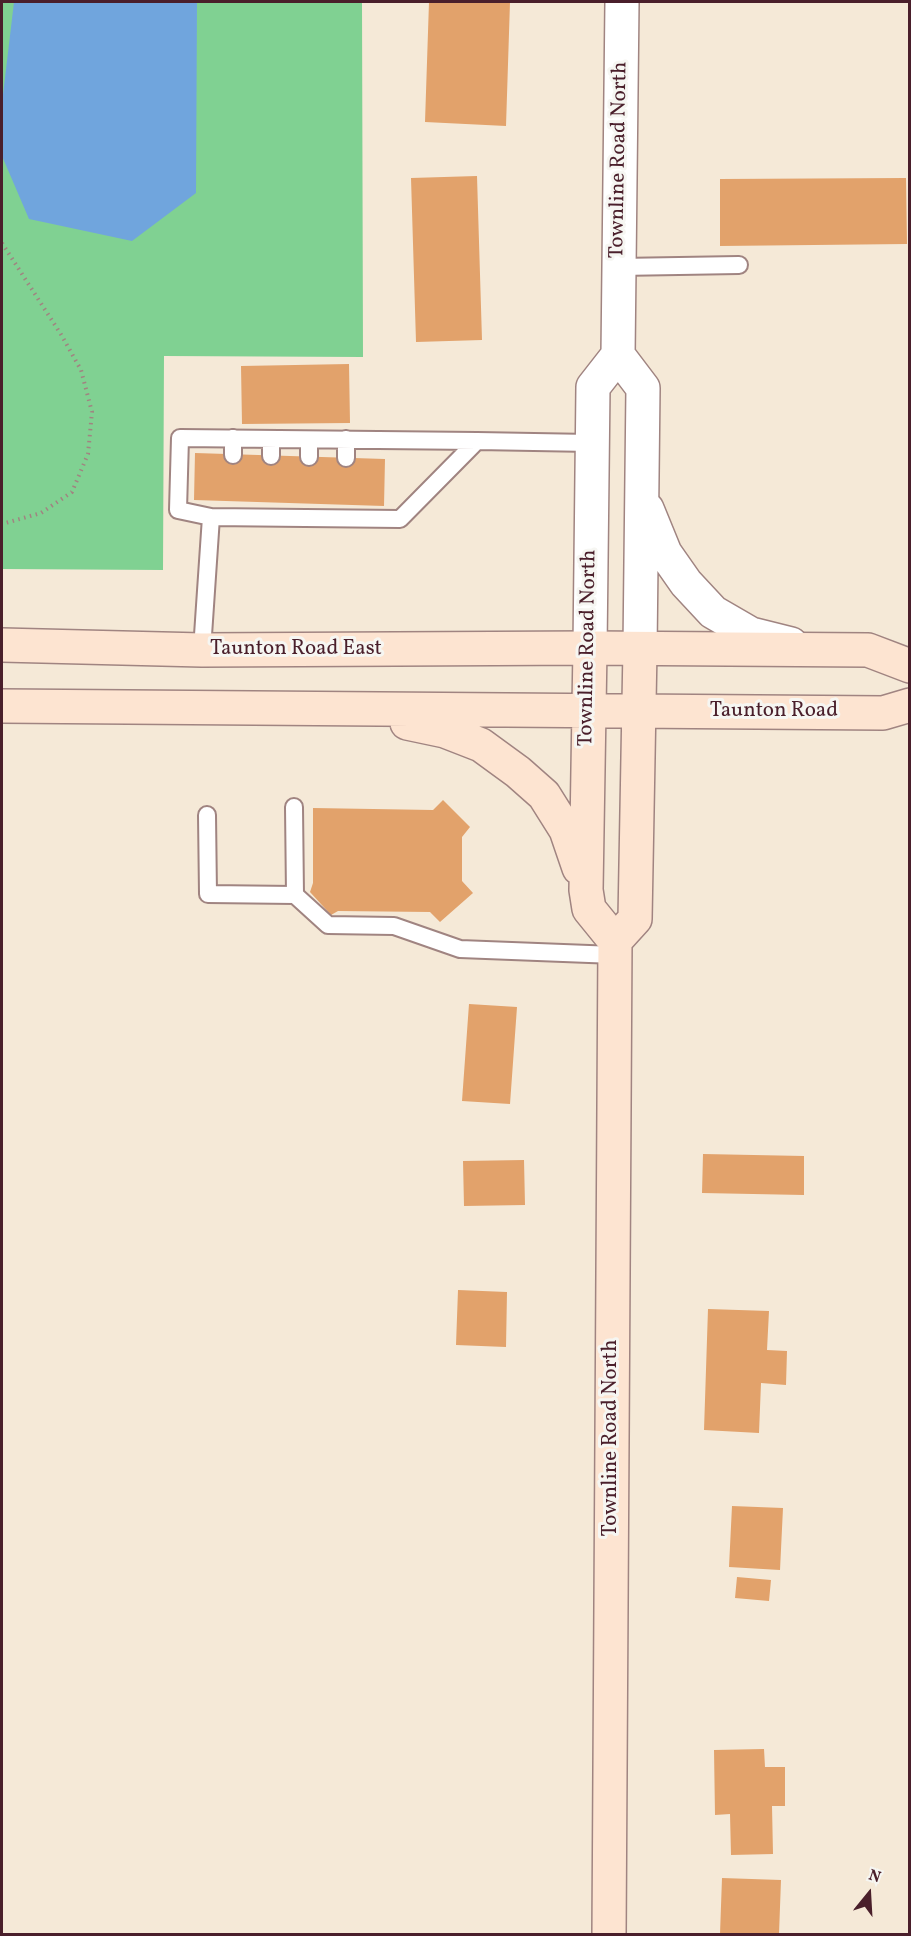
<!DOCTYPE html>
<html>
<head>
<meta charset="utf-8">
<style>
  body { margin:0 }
  #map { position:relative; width:911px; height:1936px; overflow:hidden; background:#f5e9d7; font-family:Vollkorn,serif }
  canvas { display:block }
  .frame { position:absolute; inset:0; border:3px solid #4a1f2b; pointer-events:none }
  .north { position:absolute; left:839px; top:1864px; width:60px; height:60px; -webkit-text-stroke:4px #f6f6f2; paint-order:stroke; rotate:18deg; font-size:16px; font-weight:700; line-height:24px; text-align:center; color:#4a1f2b }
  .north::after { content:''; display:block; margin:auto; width:21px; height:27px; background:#4a1f2b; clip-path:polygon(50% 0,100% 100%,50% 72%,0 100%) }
</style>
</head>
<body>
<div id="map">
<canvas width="911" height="1936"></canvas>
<div class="frame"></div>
<div class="north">N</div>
</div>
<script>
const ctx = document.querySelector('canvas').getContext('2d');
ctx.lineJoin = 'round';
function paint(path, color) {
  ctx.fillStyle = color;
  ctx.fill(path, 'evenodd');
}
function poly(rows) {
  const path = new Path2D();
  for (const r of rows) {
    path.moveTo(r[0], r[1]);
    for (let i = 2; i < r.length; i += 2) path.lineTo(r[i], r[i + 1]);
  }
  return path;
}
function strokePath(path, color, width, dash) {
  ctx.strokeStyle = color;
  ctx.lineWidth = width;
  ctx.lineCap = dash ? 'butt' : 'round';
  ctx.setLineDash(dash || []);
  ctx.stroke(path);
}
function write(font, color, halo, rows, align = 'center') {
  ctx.font = font + ' Vollkorn,serif';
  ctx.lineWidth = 6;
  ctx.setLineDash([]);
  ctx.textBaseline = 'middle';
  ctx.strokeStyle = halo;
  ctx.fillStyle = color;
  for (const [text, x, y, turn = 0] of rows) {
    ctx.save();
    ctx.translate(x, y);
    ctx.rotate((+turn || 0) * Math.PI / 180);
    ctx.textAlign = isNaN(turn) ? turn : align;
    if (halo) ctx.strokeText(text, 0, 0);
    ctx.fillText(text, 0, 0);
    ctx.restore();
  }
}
paint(poly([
  [2,2,362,2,363,357,164,356,163,570,2,569]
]), '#80d192');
paint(poly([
  [14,2,197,2,196,193,132,241,29,219,2,156,2,103]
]), '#70a5dd');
paint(poly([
  [429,2,510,2,506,126,425,122],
  [477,176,482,340,416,342,411,178],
  [906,178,907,244,720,246,720,179],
  [349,364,350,423,242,424,241,366],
  [195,453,385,459,384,506,194,500],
  [443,800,470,827,462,837,462,881,473,893,440,922,430,912,338,911,331,915,310,892,313,883,313,808,433,810],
  [469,1004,517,1007,510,1104,462,1101],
  [703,1154,804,1156,804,1195,702,1193],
  [524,1160,525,1205,464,1206,463,1161],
  [458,1290,507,1292,506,1347,456,1345],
  [708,1309,769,1311,767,1350,787,1351,786,1385,761,1383,759,1433,704,1430],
  [732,1506,783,1508,780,1570,729,1567],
  [737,1577,771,1580,769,1601,735,1598],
  [764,1749,765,1767,785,1767,785,1806,772,1806,773,1854,731,1855,730,1814,715,1815,714,1750],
  [722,1878,781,1880,779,1934,720,1934]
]), '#e2a26b');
const service = poly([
  [619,267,739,265],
  [271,439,271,456],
  [309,440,309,457],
  [233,455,233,438],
  [346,458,346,439],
  [211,517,178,510,180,438,477,441],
  [202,650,211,517,400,519,477,441,591,443],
  [294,807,295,895],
  [207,815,208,894,295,895,328,925,394,926,460,949,615,955]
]);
const tertiary = poly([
  [622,2,618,355,643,388,640,649],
  [647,509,665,553,686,583,713,612,751,634,791,644],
  [590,648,593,387,618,355]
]);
const secondary = poly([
  [2,645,202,650,590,648,868,650,910,666],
  [590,648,586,890,589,909,615,941,609,1934],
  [2,706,883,713,910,705],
  [407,723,445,731,481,745,518,772,544,795,566,830,579,868],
  [615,941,635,919,640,649]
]);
strokePath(service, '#a08481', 20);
strokePath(tertiary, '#a08481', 36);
strokePath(secondary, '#a08481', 36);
strokePath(poly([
  [2,243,62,336,81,370,92,412,88,454,72,492,41,513,2,524]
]), '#a08481', 4, [1.5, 4.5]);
strokePath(service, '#fff', 16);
strokePath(tertiary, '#fff', 33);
strokePath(secondary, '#fde4d1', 33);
write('21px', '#4a1f2b', '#f6f6f2', [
  ["Townline Road North",620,160,-89],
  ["Townline Road North",589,648,-89],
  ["Taunton Road East",296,650],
  ["Taunton Road",774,712],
  ["Townline Road North",612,1438,-90]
]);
</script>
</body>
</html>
